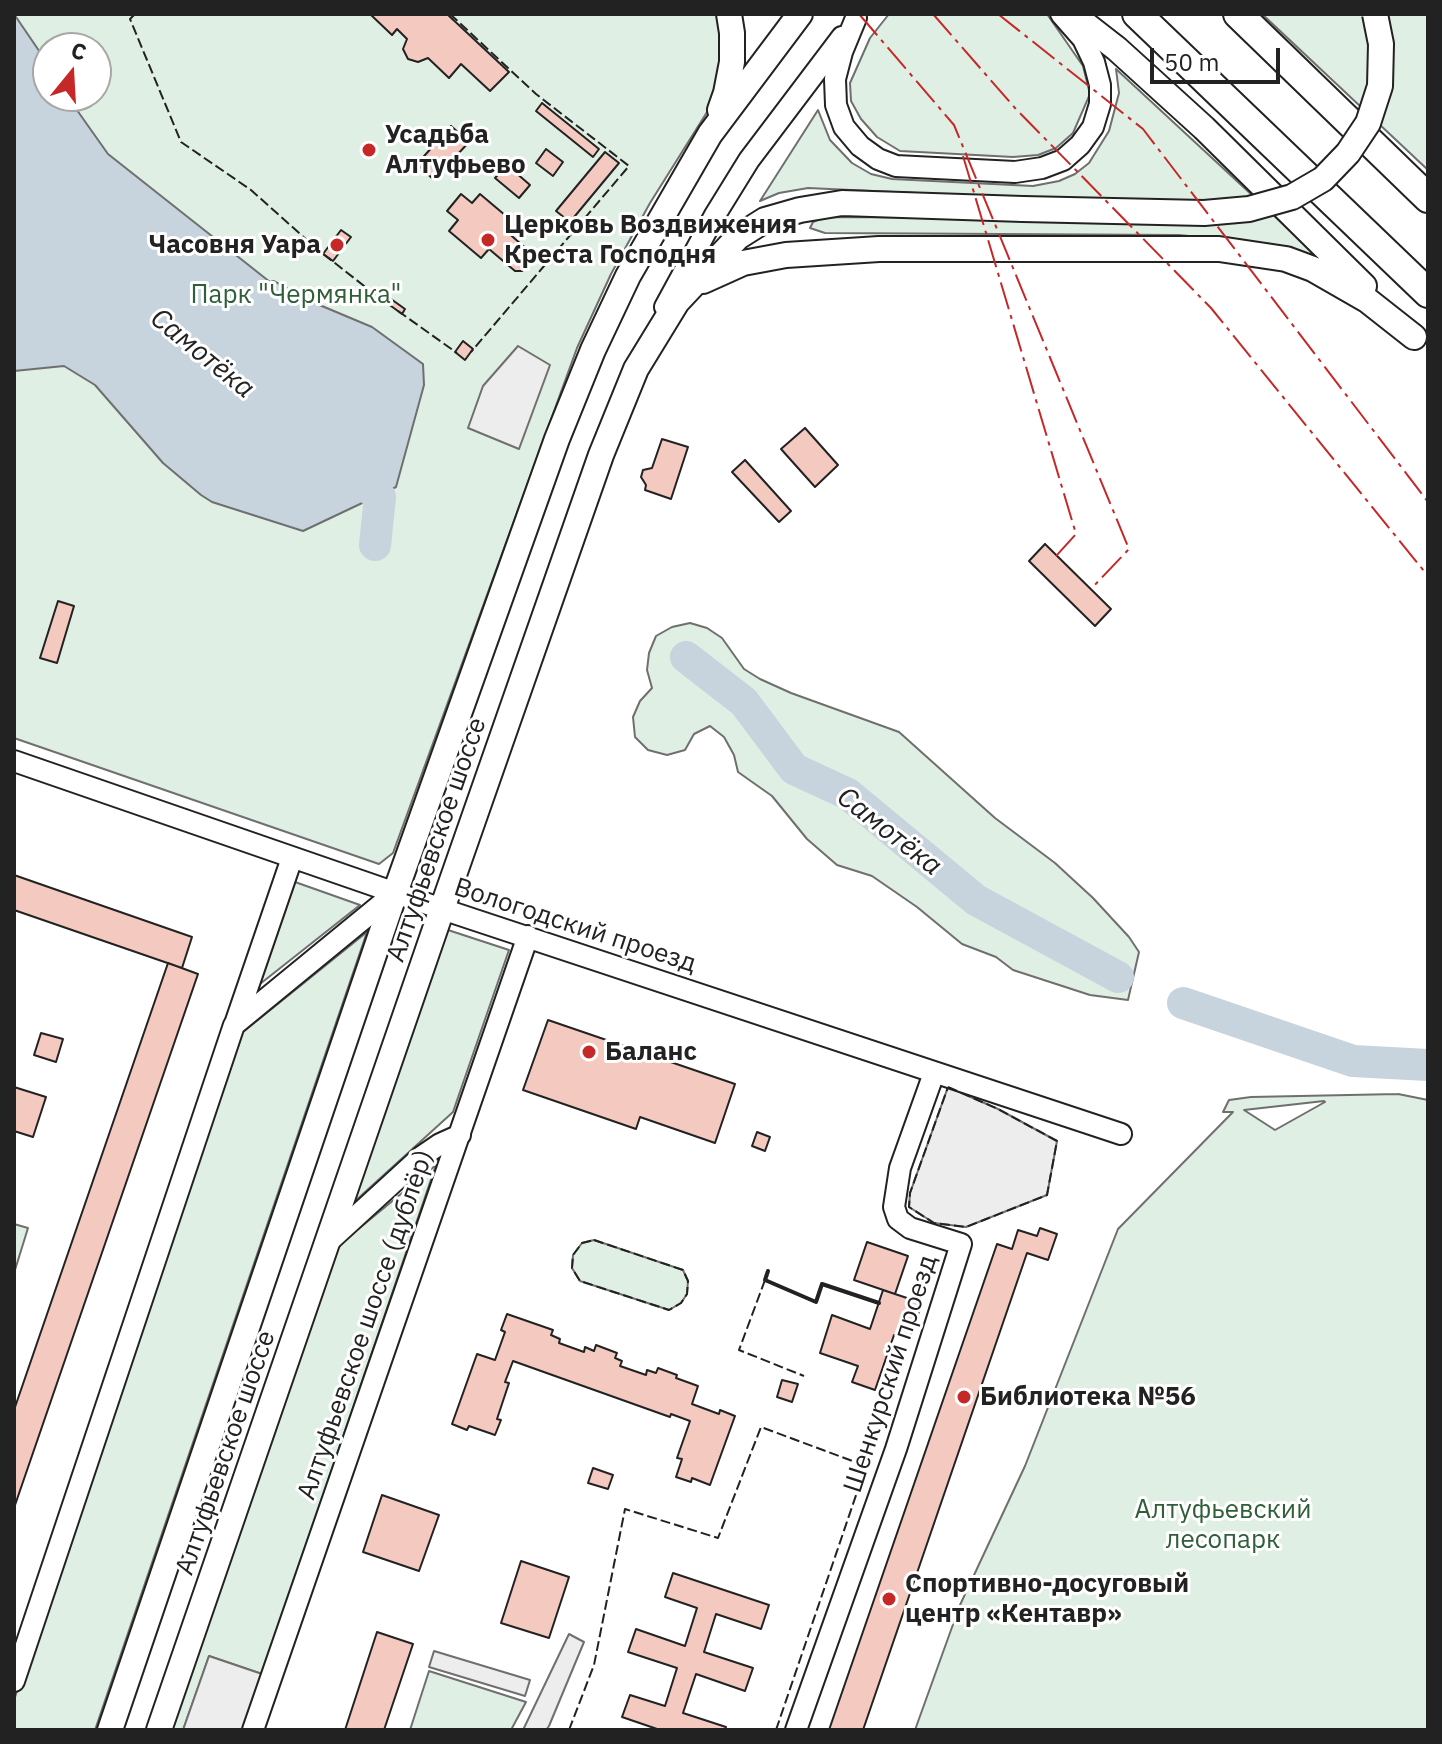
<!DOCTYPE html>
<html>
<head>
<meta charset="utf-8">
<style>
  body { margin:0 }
  #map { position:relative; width:1442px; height:1744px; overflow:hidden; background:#fff; font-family:"IBM Plex Sans",sans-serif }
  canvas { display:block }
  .frame { position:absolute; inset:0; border:16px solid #222; pointer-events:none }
  .north { position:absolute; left:32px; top:32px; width:80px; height:80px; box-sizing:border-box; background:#fff; border:2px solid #a7a7a7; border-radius:50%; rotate:18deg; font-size:22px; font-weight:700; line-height:32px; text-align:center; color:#222 }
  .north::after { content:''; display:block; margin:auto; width:28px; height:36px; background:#c62828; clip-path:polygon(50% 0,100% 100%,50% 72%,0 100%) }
  .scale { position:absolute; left:1150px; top:48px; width:130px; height:36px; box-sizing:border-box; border:4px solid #222; border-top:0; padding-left:10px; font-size:24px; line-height:28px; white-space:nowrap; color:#222; -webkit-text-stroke:6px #fff; paint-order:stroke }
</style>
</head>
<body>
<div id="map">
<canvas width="1442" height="1744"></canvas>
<div class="frame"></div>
<div class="north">С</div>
<div class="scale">50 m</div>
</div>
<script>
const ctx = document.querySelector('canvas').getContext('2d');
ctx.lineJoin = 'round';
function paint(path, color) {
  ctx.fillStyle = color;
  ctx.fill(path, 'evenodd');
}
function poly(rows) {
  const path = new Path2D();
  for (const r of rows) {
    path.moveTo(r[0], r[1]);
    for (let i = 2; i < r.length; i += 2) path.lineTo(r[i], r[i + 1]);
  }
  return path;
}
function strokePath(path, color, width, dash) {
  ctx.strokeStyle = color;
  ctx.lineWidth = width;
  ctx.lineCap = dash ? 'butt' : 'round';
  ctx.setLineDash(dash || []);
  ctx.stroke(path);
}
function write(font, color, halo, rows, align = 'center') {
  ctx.font = font + ' "IBM Plex Sans",sans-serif';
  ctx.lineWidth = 6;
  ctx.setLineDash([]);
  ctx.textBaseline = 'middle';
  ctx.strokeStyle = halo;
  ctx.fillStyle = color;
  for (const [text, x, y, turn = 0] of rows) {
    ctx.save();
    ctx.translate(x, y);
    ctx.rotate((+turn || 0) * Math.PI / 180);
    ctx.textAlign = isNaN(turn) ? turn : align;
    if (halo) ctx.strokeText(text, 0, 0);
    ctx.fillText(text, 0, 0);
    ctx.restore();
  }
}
const green = poly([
  [14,14,719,14,728,50,719,93,650,203,611,274,577,348,393,853,379,864,14,738,14,14],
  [48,48,96,48,96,96,48,96,48,48],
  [889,14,1047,14,1083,66,1090,94,1073,133,1056,148,1038,155,1013,157,900,151,877,137,861,119,851,101,850,83,870,38,889,14],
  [1262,14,1428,14,1428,170,1262,14],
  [1116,69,1321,259,1270,244,1179,235,825,233,810,228,813,222,825,217,1022,218,1023,198,808,188,779,193,760,201,818,110,830,140,852,163,871,174,892,179,1033,186,1059,181,1075,174,1089,163,1109,131,1119,93,1116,69],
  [690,623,707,628,722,638,744,669,760,679,791,693,899,732,995,818,1055,863,1093,898,1129,937,1139,952,1128,1000,1090,995,1013,970,996,957,962,944,917,907,872,876,837,865,807,839,772,796,738,772,734,755,724,737,710,726,694,734,685,750,667,755,648,750,635,737,633,717,640,701,652,688,647,670,649,653,656,636,672,627,690,623],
  [295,882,360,905,260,984,295,882],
  [448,930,509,950,453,1112,353,1203,448,930],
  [367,932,95,1730,14,1730,14,1700,243,1032,367,932],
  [1398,1094,1428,1100,1428,1730,915,1730,960,1605,1025,1466,1118,1229,1233,1112,1223,1112,1229,1100,1251,1097,1398,1094],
  [1325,1102,1275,1130,1244,1110,1324,1101,1325,1102],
  [436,1165,262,1674,209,1656,183,1730,172,1730,339,1245,436,1165],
  [14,1224,28,1228,15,1270,14,1270,14,1224],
  [594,1240,683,1270,688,1281,687,1294,681,1303,669,1310,580,1281,572,1268,573,1255,582,1243,594,1240],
  [429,1671,526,1702,511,1730,410,1730,429,1671]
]);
paint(green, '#e0efe3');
strokePath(green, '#6f6f6f', 2);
const parking = poly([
  [518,346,550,365,519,449,468,428,483,386,518,346],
  [948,1087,998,1109,1057,1141,1047,1195,966,1227,934,1223,909,1207,910,1193,948,1087],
  [569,1634,584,1642,549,1726,546,1730,523,1730,569,1634],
  [434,1651,530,1680,525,1696,429,1667,434,1651],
  [209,1656,262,1674,242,1730,183,1730,209,1656]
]);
paint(parking, '#ededed');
strokePath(parking, '#6f6f6f', 2);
const water = poly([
  [14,14,48,64,48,96,67,96,108,154,270,282,274,281,310,301,372,327,423,364,424,385,396,487,303,531,212,502,201,495,163,463,95,385,64,366,14,371,14,14]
]);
paint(water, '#c7d3dd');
strokePath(water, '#6f6f6f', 2);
strokePath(poly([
  [348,471,380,497,375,545],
  [686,657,744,702,794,769,848,794,976,900,1118,977],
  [1183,1003,1353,1061,1428,1065]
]), '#c7d3dd', 32);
const building = poly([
  [370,14,447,14,509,72,490,91,461,64,449,78,428,58,418,62,408,59,403,49,407,39,397,29,392,35,370,14],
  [542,103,599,149,593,157,536,111,542,103],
  [451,126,469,142,434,180,417,164,451,126],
  [546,149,563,162,553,176,536,163,546,149],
  [605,152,619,163,570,222,556,211,605,152],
  [507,165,530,185,519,198,495,178,507,165],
  [461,194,472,203,480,194,512,221,505,230,530,252,532,259,522,271,515,271,489,249,481,258,449,231,458,220,447,211,461,194],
  [341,230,351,237,333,261,323,254,341,230],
  [384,294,405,309,402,314,380,298,384,294],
  [463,341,473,349,465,360,455,352,463,341],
  [805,428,838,465,815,487,781,449,805,428],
  [662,439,688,447,671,499,645,490,646,485,641,477,643,470,652,468,662,439],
  [745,460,791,511,779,522,732,472,745,460],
  [1045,544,1111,609,1095,626,1029,561,1045,544],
  [58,601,74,606,57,663,40,658,58,601],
  [14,875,192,937,182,968,14,910,14,875],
  [168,963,198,974,14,1508,14,1410,168,963],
  [548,1020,735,1084,715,1143,640,1117,636,1129,523,1090,548,1020],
  [41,1033,63,1039,56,1062,34,1055,41,1033],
  [14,1087,46,1097,33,1137,14,1131,14,1087],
  [757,1132,770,1137,765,1151,752,1146,757,1132],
  [1040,1228,1057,1234,1048,1260,1027,1253,863,1730,829,1730,997,1244,1012,1249,1018,1230,1037,1236,1040,1228],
  [867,1242,908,1256,895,1294,854,1280,867,1242],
  [883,1290,922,1303,909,1340,894,1335,875,1390,852,1382,858,1366,820,1353,832,1315,870,1329,883,1290],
  [507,1314,553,1330,551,1335,560,1339,559,1343,584,1352,585,1347,594,1351,596,1345,617,1353,615,1358,622,1361,620,1366,646,1375,647,1370,656,1373,658,1368,677,1375,676,1378,698,1386,692,1404,719,1414,720,1410,735,1416,710,1485,692,1478,691,1482,676,1477,682,1459,677,1458,690,1421,671,1414,670,1417,513,1361,505,1382,509,1383,497,1419,501,1420,495,1435,469,1426,467,1430,452,1424,477,1354,495,1360,505,1332,501,1330,507,1314],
  [782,1380,798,1384,792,1402,777,1397,782,1380],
  [593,1468,613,1475,608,1489,588,1483,593,1468],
  [382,1495,439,1515,419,1571,363,1552,382,1495],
  [521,1561,569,1577,549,1638,501,1623,521,1561],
  [673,1573,769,1605,761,1629,716,1614,704,1652,753,1668,745,1691,696,1674,683,1713,726,1727,725,1730,660,1730,622,1717,630,1695,665,1706,677,1668,628,1652,636,1629,685,1646,697,1608,665,1597,673,1573],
  [377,1632,413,1644,384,1730,345,1730,377,1632]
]);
paint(building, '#f3c9c0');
strokePath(building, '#222', 2);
const minor = poly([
  [856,18,842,52,835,79,836,105,844,127,860,146,878,159,896,166,1015,172,1042,168,1063,160,1080,145,1093,127,1100,104,1100,85,1094,62,1083,39,1061,14],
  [665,307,715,215,749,160,842,37],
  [14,761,442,909,1121,1134],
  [235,1024,292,858],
  [327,1243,421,1157,440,1144,460,1135],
  [14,1681,234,1025,395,893],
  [253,1730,528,936],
  [796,1730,896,1449,961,1244,910,1228,898,1219,894,1207,900,1168,934,1073]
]);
const major = poly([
  [1072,14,1117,49,1204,128,1364,286],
  [720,110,726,93,732,62,732,33,729,14],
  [703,281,743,263,786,255,879,249,1219,249,1286,259,1313,269,1367,300,1414,337],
  [110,1730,395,893,557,439,593,350,628,276,710,134,800,14],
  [159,1730,442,909,601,455,636,369,677,302,738,237,765,220,800,210,842,203,1023,209]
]);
const highway = poly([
  [1137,14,1428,293],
  [1238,14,1428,198]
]);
strokePath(minor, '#222', 24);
strokePath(major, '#222', 28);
strokePath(highway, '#222', 32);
strokePath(minor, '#fff', 20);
strokePath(major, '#fff', 24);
strokePath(highway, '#fff', 28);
const majorBridge = poly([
  [1023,209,1204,213,1249,209,1292,197,1323,179,1348,153,1368,123,1380,86,1381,44,1375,14]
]);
strokePath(majorBridge, '#222', 28, []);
strokePath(majorBridge, '#fff', 24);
strokePath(poly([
  [135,14,130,19,181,142,251,190,317,249,382,300],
  [450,14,536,94,629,166,471,352],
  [398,311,457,353],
  [948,1087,998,1109,1057,1141,1047,1195,966,1227,934,1223,909,1207,910,1193,948,1087],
  [594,1240,683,1270,688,1281,687,1294,681,1303,669,1310,580,1281,572,1268,573,1255,582,1243,594,1240],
  [765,1280,739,1350,804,1376],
  [569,1730,594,1665,625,1509,718,1538,761,1427,866,1466,776,1730]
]), '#222', 2, [10, 4]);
strokePath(poly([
  [768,1271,765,1280,816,1302,822,1284,879,1303]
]), '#222', 4);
strokePath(poly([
  [859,14,954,125,1129,549,1091,589],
  [933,14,1015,108,1211,308,1428,576],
  [998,14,1143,129,1428,502],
  [963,156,1076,534,1056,556]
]), '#c62828', 2, [28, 6, 4, 6]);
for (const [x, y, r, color] of [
  [369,150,8,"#c62828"],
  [488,240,8,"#c62828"],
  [337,245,8,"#c62828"],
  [589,1052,8,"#c62828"],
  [964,1397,8,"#c62828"],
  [889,1599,8,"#c62828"]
]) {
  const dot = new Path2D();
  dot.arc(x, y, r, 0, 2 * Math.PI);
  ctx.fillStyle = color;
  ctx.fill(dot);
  strokePath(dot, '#fff', 3);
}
write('bold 26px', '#222', '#fff', [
  ["Усадьба",385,135],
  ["Алтуфьево",385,165],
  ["Церковь Воздвижения",504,225],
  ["Креста Господня",504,255],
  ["Часовня Уара",321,245,"right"],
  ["Баланс",605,1052],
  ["Библиотека №56",980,1397],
  ["Спортивно-досуговый",905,1584],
  ["центр «Кентавр»",905,1614]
], 'left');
write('26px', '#2f5e38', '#fff', [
  ["Парк \"Чермянка\"",296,295],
  ["Алтуфьевский",1223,1510],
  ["лесопарк",1223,1540]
]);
write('26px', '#222', '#fff', [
  ["Алтуфьевское шоссе",437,840,-71],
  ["Вологодский проезд",575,926,18],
  ["Алтуфьевское шоссе (дублёр)",366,1325,-71],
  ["Шенкурский проезд",891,1374,-72],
  ["Алтуфьевское шоссе",226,1453,-71]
]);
write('italic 28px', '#222', '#fff', [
  ["Самотёка",202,354,39],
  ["Самотёка",889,832,38]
]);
</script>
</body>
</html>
